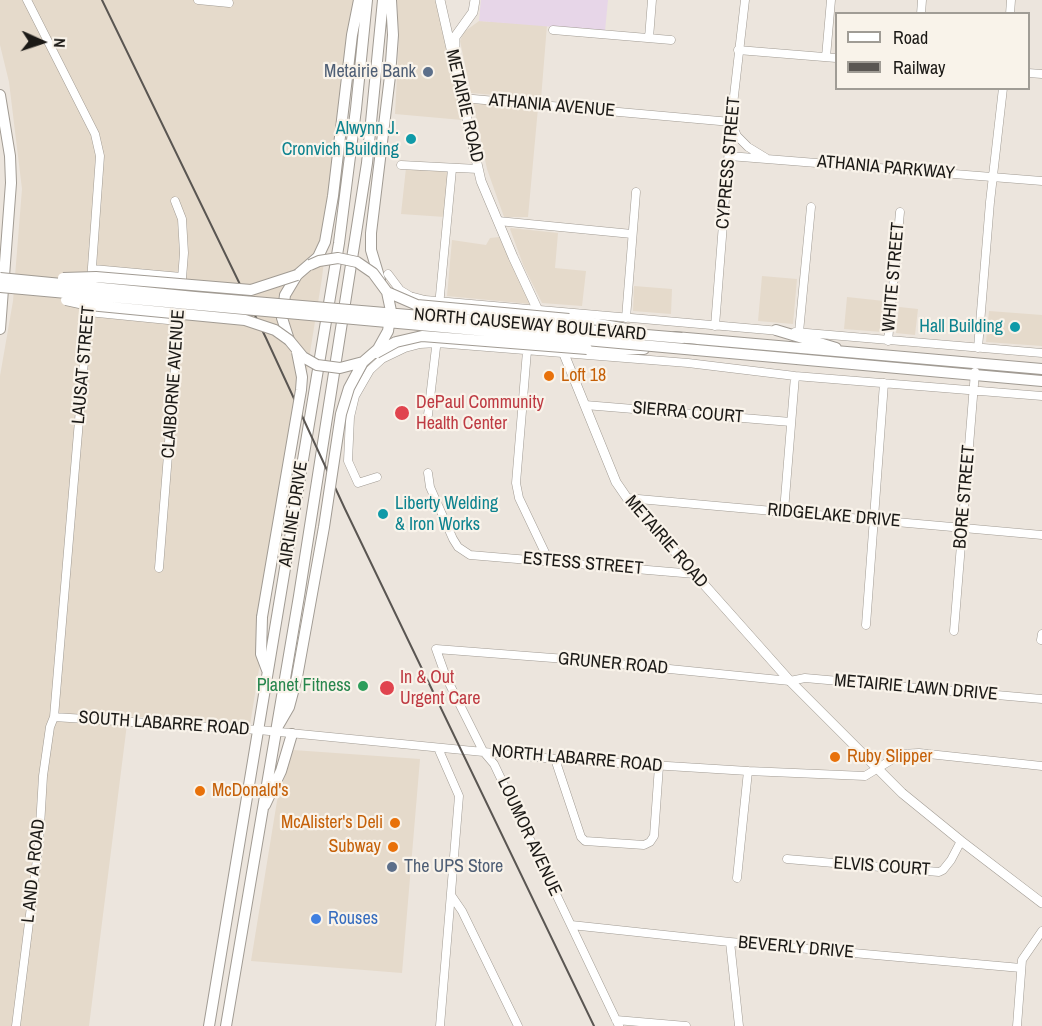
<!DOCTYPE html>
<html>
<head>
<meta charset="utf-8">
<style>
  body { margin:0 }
  #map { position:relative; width:1042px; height:1026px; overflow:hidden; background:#ece5dd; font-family:"Archivo Narrow",sans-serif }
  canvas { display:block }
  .legend { position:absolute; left:835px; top:12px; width:195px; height:78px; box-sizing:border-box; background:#f9f3ea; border:2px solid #a09c95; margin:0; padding:8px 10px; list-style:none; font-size:18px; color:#1b1916 }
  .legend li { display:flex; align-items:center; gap:12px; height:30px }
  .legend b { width:30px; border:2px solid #a09c95 }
  .north { position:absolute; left:12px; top:12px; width:60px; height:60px; -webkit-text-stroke:4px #f9f3ea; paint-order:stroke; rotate:93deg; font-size:16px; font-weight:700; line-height:24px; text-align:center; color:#1b1916 }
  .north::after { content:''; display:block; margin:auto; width:21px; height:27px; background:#1b1916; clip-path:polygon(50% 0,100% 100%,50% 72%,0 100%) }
</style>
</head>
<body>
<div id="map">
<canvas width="1042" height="1026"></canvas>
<ul class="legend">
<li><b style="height:8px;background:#fff"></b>Road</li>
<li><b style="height:8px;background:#5a5652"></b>Railway</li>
</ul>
<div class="north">N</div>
</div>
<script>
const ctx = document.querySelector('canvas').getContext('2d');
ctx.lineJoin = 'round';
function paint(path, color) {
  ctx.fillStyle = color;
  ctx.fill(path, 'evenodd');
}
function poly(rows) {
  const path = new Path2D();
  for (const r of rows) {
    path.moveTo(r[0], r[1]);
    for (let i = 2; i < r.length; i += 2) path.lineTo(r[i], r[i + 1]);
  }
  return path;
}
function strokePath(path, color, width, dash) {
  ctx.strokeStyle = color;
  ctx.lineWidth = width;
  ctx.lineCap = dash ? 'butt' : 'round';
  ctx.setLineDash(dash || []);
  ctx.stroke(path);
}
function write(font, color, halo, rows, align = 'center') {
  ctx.font = font + ' "Archivo Narrow",sans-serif';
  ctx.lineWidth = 4.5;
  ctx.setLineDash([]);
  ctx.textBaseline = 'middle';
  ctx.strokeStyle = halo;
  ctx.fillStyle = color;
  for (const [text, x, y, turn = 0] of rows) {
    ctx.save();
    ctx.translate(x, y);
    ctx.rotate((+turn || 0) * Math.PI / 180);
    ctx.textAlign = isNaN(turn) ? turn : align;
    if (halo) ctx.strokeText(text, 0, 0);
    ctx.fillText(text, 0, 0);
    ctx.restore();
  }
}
paint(poly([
  [0,0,354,0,322,278,250,725,128,716,89,1026,0,1026,0,376,13,301,22,189,9,82,0,45],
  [397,0,437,0,462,120,395,114,399,39],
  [479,21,547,25,541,99,471,93,460,41,464,32],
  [473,103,538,108,528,217,504,217,487,169],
  [406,168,447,172,449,174,445,217,401,214],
  [511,228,558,233,555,268,586,271,582,306,542,303,524,267,510,229],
  [499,237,530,304,447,296,452,240,486,245,490,238],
  [762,276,797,279,793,324,758,321],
  [634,286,672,289,671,314,633,311],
  [847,297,884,301,882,332,844,329],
  [899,307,918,309,915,335,896,333],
  [989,311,1042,315,1042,346,986,342],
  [293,750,420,759,402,973,251,961,277,801]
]), '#e5dacb');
paint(poly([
  [481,0,608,0,605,31,479,21]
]), '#e7d6e8');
const minor = poly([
  [27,0,95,134,100,156,91,281],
  [198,0,229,3],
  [921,14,922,0],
  [1010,14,1011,0],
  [553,30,671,40],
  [649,38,652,0],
  [738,50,836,58],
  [826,57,831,0],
  [1028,73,1042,74],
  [462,98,731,122,737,136,748,147,766,158],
  [729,156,1042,181],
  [401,165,478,169],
  [498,221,632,234],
  [93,269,181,277],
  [388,274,400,290,410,296,425,300,780,331],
  [439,306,452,169],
  [88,312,178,321],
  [626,318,636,192],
  [715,326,731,122,745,0],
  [795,332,1042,353],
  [799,332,811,207],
  [888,341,900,212],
  [978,348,990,202,1003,88],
  [527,351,516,483,519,498,549,561],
  [585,405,791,422],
  [428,415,437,339],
  [428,473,430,487,453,539,458,547,470,555,695,574],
  [377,477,358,483,348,461,350,417,355,396,370,370,382,359,405,348,420,344,437,343,688,363,795,376,1042,396],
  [627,498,1042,535],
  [784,511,795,376],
  [159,568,184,253,182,219,175,201],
  [866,625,884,383],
  [954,631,975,372],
  [1041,640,1042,634],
  [54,717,259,730,555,759,748,771,865,776,901,754,919,753,1042,766],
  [438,748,459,796,440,1026],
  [555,759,581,837,585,841,644,845,650,842,654,836,659,766],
  [787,859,939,872,943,870,951,860,961,841],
  [737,878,748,771],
  [451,895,462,911,518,1026],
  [571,925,730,942,1021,968],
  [730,942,739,1026],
  [616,1020,686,1026],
  [16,1026,39,843,43,776,50,727,54,717,89,302],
  [619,1026,494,764,483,751,446,677,436,649,579,660,790,681,805,678,1042,699],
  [1017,1026,1022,960,1042,931]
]);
const major = poly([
  [440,0,481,181,513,257,542,319],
  [455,50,455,37,473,12,475,0],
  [557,344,564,354,616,482,627,498,790,681,902,793,961,841,1042,903]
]);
const highway = poly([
  [0,95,10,156,11,183,0,329],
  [380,280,371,250,371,233,390,76,393,35,391,0],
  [569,319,627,329],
  [776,330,836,348],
  [675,337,1042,369],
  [289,340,282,318,285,295,297,275,318,257,325,242,333,196,352,35,359,0],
  [587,349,644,349],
  [696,350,1042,381],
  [262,617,261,654,267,670],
  [278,726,289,707,297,677],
  [265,805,281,771,292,734],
  [209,1026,339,243,356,109,367,0],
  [226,1026,299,596,367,163,383,0]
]);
strokePath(minor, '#a19b93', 9);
strokePath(major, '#a19b93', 10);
strokePath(highway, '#a19b93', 12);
strokePath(minor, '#fff', 8);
strokePath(major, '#fff', 9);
strokePath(highway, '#fff', 10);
strokePath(poly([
  [102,0,266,338,345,509,594,1026]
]), '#5a5652', 2);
const highwayBridge = poly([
  [0,278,195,297,682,338],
  [63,278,96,277,251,290,297,275],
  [0,287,696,350],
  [387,292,417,305,569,319],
  [66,300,89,305,245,320,275,330,289,340,303,357,317,365,340,368,363,362,378,349,388,331,391,311,387,292,373,273,357,262,338,258,319,261,310,265],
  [376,353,396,342,422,336,587,349],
  [262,617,301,390,302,377,297,352],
  [297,677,324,527,341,414,349,388,363,362]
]);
strokePath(highwayBridge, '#a19b93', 12, []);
strokePath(highwayBridge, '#fff', 10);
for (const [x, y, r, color] of [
  [428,72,6,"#5c6f8a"],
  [411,139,6,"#0f9aa8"],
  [1015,327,6,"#0f9aa8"],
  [549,376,6,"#e8710a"],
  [402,413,8,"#e0444e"],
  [383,514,6,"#0f9aa8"],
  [363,686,6,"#2e9e5b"],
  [387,688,8,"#e0444e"],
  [835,757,6,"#e8710a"],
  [200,791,6,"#e8710a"],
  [395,823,6,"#e8710a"],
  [393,847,6,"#e8710a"],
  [392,867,6,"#5c6f8a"],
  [316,919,6,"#3f7fe0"]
]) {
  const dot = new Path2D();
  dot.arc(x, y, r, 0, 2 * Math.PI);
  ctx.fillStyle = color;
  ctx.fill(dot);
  strokePath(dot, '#f9f3ea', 2);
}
write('18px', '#4e5e75', '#f9f3ea', [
  ["Metairie Bank",416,72],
  ["The UPS Store",404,867,"left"]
], 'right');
write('18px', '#1b1916', '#f9f3ea', [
  ["METAIRIE ROAD",464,106,77],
  ["ATHANIA AVENUE",552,106,5],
  ["CYPRESS STREET",729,163,-85],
  ["ATHANIA PARKWAY",886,168,5],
  ["WHITE STREET",894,277,-85],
  ["NORTH CAUSEWAY BOULEVARD",530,325,5],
  ["LAUSAT STREET",84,365,-85],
  ["CLAIBORNE AVENUE",174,384,-86],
  ["SIERRA COURT",688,413,5],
  ["BORE STREET",965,497,-85],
  ["AIRLINE DRIVE",294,514,-81],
  ["RIDGELAKE DRIVE",834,516,5],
  ["METAIRIE ROAD",666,542,49],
  ["ESTESS STREET",583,564,5],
  ["GRUNER ROAD",613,664,5],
  ["METAIRIE LAWN DRIVE",916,688,5],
  ["SOUTH LABARRE ROAD",164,724,4],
  ["NORTH LABARRE ROAD",577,759,5],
  ["LOUMOR AVENUE",529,837,65],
  ["ELVIS COURT",882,867,4],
  ["L AND A ROAD",34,871,-84],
  ["BEVERLY DRIVE",796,948,5]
]);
write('18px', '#0d838f', '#f9f3ea', [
  ["Alwynn J.",399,129],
  ["Cronvich Building",399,150],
  ["Hall Building",1003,327],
  ["Liberty Welding",395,504,"left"],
  ["& Iron Works",395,525,"left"]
], 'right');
write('18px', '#c56008', '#f9f3ea', [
  ["Loft 18",561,376],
  ["Ruby Slipper",847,757],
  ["McDonald's",212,791],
  ["McAlister's Deli",383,823,"right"],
  ["Subway",381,847,"right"]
], 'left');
write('18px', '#be3a42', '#f9f3ea', [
  ["DePaul Community",416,403],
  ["Health Center",416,424],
  ["In & Out",400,678],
  ["Urgent Care",400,699]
], 'left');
write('18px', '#27864d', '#f9f3ea', [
  ["Planet Fitness",351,686]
], 'right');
write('18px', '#366cbe', '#f9f3ea', [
  ["Rouses",328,919]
], 'left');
</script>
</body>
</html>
